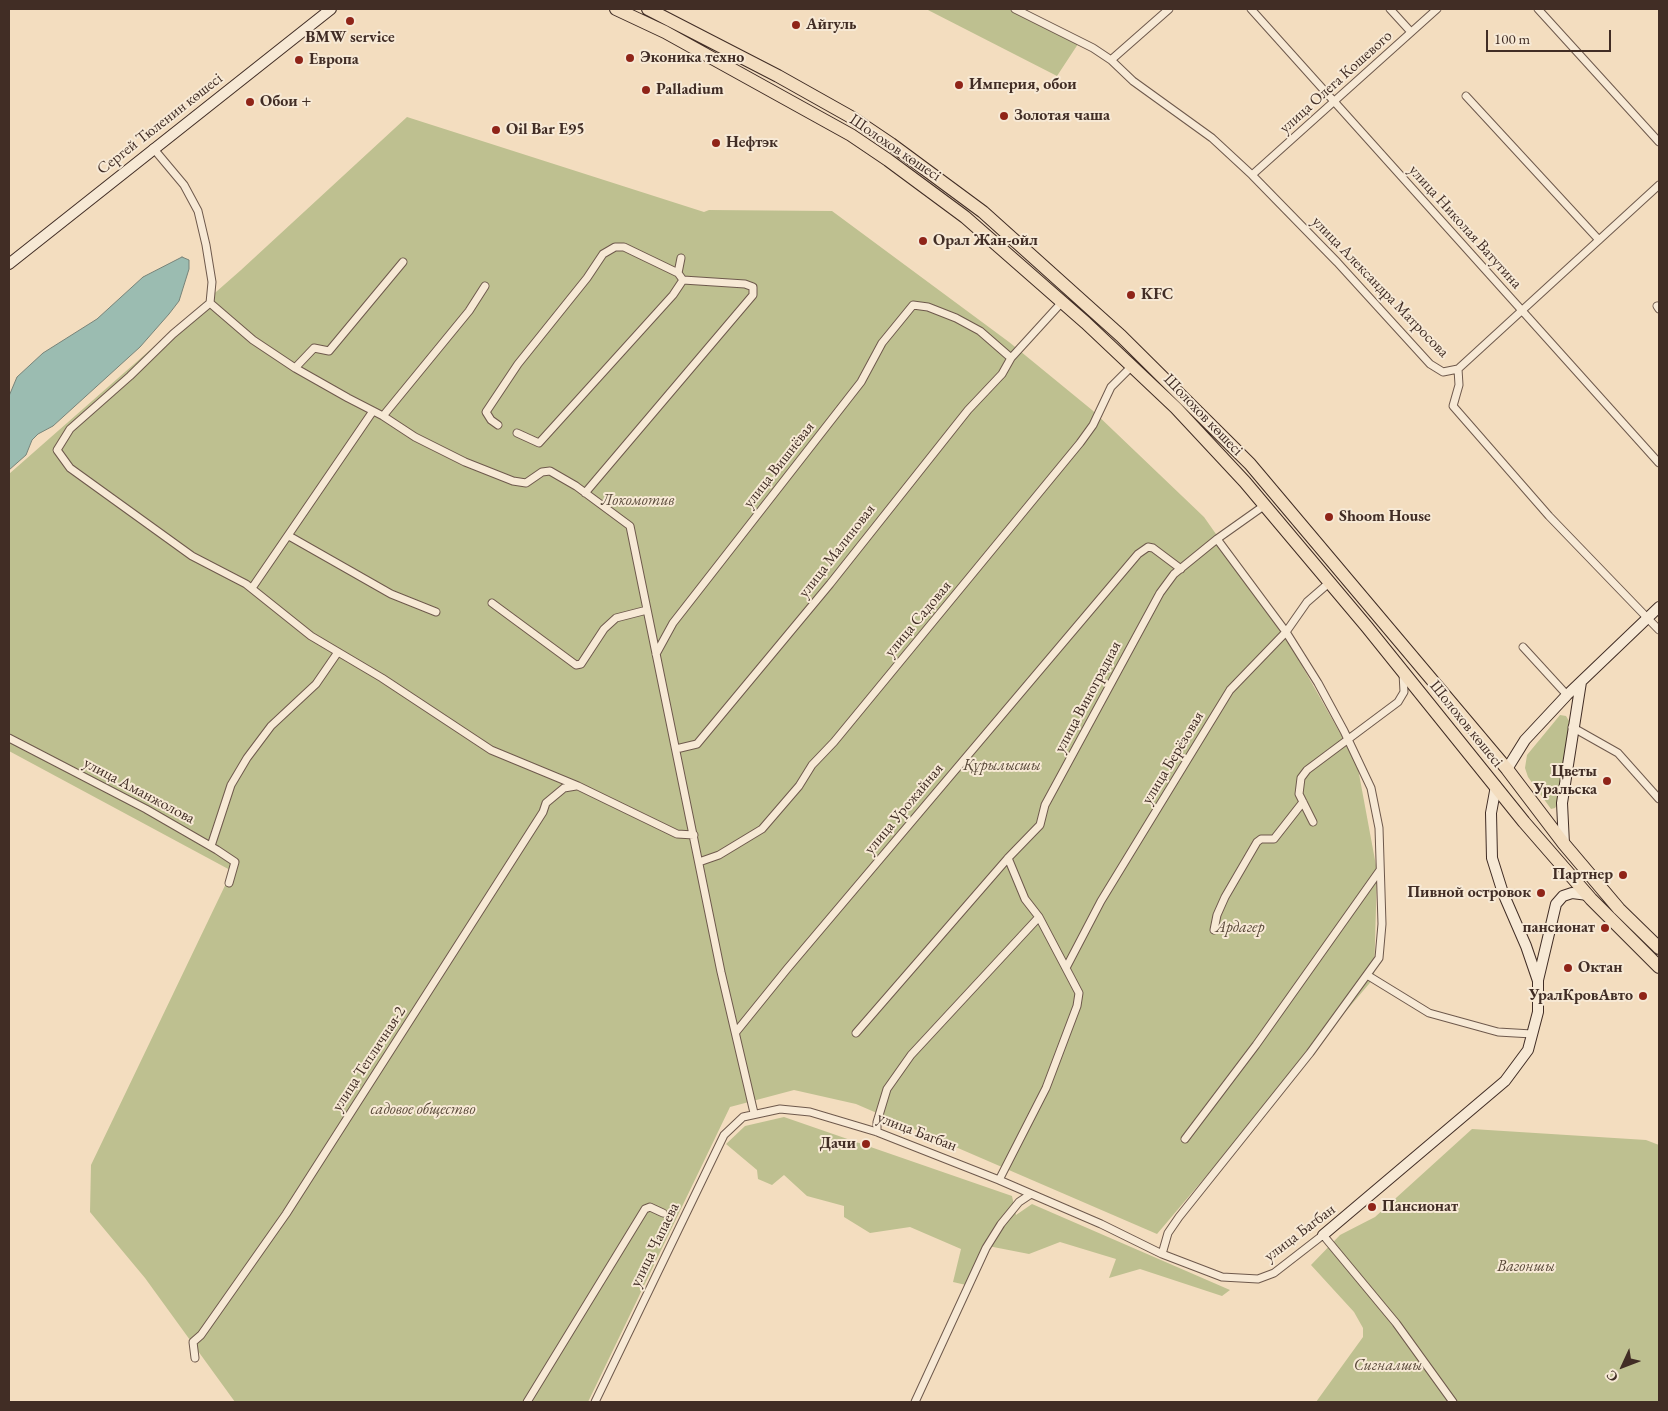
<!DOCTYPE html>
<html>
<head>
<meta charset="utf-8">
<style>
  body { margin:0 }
  #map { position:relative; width:1668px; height:1411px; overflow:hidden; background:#f3ddbf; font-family:"EB Garamond",serif }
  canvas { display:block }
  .frame { position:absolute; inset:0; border:10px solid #412d25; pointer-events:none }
  .north { position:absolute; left:1598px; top:1341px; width:50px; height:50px; -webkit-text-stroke:4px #f7e9d5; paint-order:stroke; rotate:227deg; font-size:14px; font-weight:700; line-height:20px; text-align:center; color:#412d25 }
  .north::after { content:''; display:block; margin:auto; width:18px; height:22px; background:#412d25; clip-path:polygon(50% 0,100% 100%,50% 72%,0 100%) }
  .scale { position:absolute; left:1486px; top:30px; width:125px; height:22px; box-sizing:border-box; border:2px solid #412d25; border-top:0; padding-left:6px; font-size:15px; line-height:18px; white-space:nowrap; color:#412d25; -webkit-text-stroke:4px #f7e9d5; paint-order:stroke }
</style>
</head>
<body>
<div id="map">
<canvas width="1668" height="1411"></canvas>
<div class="frame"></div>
<div class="north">С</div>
<div class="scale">100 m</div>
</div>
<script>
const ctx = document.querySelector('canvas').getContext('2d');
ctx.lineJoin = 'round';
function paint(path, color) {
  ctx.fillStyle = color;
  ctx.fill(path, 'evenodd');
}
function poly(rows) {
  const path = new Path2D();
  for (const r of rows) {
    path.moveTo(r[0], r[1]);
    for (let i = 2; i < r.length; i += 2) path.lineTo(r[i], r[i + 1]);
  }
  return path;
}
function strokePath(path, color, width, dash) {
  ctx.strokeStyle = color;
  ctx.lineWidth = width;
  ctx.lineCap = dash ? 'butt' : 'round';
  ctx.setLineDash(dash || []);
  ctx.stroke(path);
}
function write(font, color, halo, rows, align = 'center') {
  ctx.font = font + ' "EB Garamond",serif';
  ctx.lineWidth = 4;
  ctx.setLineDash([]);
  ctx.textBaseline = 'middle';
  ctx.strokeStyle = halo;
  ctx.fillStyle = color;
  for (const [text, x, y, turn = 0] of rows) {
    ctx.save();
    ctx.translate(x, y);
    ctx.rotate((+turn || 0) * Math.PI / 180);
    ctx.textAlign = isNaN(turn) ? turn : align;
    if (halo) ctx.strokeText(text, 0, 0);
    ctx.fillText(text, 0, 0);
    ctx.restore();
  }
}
paint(poly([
  [926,9,1020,9,1080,41,1057,76],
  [407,117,704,212,709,210,832,211,1009,342,1092,410,1204,517,1275,618,1357,763,1377,871,1374,978,1157,1234,856,1104,794,1090,730,1107,588,1402,235,1402,145,1278,90,1212,91,1165,232,871,9,751,9,474,241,270],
  [1560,715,1566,716,1569,721,1558,803,1555,808,1551,809,1528,777,1525,768,1527,755],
  [784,1117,1012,1196,1016,1215,1032,1204,1230,1290,1222,1296,1140,1269,1109,1278,1116,1259,1060,1242,1029,1254,983,1245,966,1285,953,1282,961,1249,910,1227,870,1233,844,1217,844,1206,807,1196,784,1175,772,1185,758,1179,757,1170,726,1144,745,1126],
  [1472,1129,1646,1140,1659,1145,1659,1402,1316,1402,1363,1337,1363,1328,1354,1312,1311,1265,1340,1235,1375,1217]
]), '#bec090');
const water = poly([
  [182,257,189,260,189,269,179,301,169,314,140,347,53,426,38,434,32,440,26,455,9,470,9,396,17,377,43,353,97,319,143,277,182,257]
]);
paint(water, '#9bbcb1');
strokePath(water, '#778379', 1);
const street = poly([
  [1015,9,1093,48,1111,60,1133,81,1212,138,1252,175,1337,262,1430,364,1443,372,1458,369],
  [1251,9,1659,463],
  [1390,9,1411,32],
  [1538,9,1659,142],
  [1111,60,1169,9],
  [1466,96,1599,240],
  [153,148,184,185,198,211,206,245,212,282,210,303,173,334,130,376,70,429,57,450,70,468,192,556,246,584,311,636,382,678,491,750,578,786,677,834,694,835],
  [1252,175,1437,9],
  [210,303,253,340,295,368,348,398,383,416,415,437,465,462,513,481,526,483,542,472,550,471,576,486,630,526,721,972,754,1113],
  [1657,306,1659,309],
  [295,368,314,348,329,351,403,262],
  [1458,369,1459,385,1453,406,1549,516,1659,630],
  [1458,369,1659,185],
  [383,416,469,311,485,286],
  [498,425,491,420,486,412,518,364,587,278,603,254,615,247,624,247,678,273],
  [517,433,539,443,673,295,683,280],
  [585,493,753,295,753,287,745,284,683,280,678,273,681,258],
  [289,536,391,594,436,612],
  [252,588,373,411],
  [492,603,576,665,581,664,604,629,616,618,647,610],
  [1523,647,1567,695],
  [656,654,673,623,861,382,882,343,913,305,928,307,956,318,980,331,1011,358],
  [1572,727,1618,753,1659,799],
  [9,738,146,809,217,850,235,862,229,883],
  [676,749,697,744,830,584,968,410,1002,374,1011,358,1063,301],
  [1313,822,1299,794,1301,778,1307,770,1398,702,1404,692,1403,673],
  [211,846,231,785,247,758,271,726,316,684,338,652],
  [699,862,719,855,762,829,799,786,812,765,834,742,1080,443,1093,425,1111,387,1132,366],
  [1214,930,1217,915,1225,897,1257,842,1261,839,1274,839,1303,802],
  [1066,968,1101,901,1230,690,1286,632,1307,602,1330,582],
  [1367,975,1429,1013,1498,1032,1532,1034],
  [736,1032,787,969,1138,554,1148,547,1153,548,1181,569],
  [856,1033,1008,858,1040,825,1045,805,1160,593,1174,574,1217,539,1265,505],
  [877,1132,877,1122,887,1089,911,1055,1039,917],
  [1185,1139,1256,1045,1380,870],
  [999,1180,1046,1088,1077,1006,1079,993,1039,917,1025,899,1008,858],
  [1162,1254,1168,1233,1179,1217,1310,1053,1379,958,1382,924,1379,828,1371,788,1344,731,1318,683,1286,632,1217,539],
  [195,1358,193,1342,201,1335,286,1214,543,812,546,803,564,788,576,786],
  [527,1402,645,1209,650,1207,663,1213],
  [595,1402,724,1135,743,1117,780,1109,810,1112,877,1132,999,1180,1101,1224,1162,1254,1222,1277,1258,1279,1274,1273,1323,1235,1396,1323,1453,1402],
  [915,1402,986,1248,1001,1224,1019,1202,1031,1194]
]);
const secondary = poly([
  [9,264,331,9],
  [1507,769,1525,740,1567,695,1659,607],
  [1564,844,1562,803,1581,682],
  [1538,980,1556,904,1563,896,1572,893,1588,895],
  [1323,1235,1505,1081,1528,1050,1538,1012,1538,981,1526,946,1503,893,1492,858,1491,813,1496,786]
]);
const highway = poly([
  [616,9,665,32,851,135,888,160,965,217,1086,323,1176,408,1245,482,1367,627,1524,822,1591,899,1659,967],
  [648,9,778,76,851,117,891,144,983,212,1121,336,1250,464,1507,769,1564,844,1619,909,1659,948]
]);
strokePath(street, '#6e594c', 9);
strokePath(secondary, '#412d25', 12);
strokePath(highway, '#412d25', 14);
strokePath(street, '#f7e9d5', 7);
strokePath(secondary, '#f7e9d5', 10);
strokePath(highway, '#f3ddbf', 12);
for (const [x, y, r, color] of [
  [350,21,5,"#8f2418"],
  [796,25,5,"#8f2418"],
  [630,58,5,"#8f2418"],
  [299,60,5,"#8f2418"],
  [959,85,5,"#8f2418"],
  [646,90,5,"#8f2418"],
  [250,102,5,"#8f2418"],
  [1004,116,5,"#8f2418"],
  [496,130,5,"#8f2418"],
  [716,143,5,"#8f2418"],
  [923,241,5,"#8f2418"],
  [1131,295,5,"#8f2418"],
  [1329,517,5,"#8f2418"],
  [1607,781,5,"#8f2418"],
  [1623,875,5,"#8f2418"],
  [1541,893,5,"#8f2418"],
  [1605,928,5,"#8f2418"],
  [1568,968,5,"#8f2418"],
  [1643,996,5,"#8f2418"],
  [866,1144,5,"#8f2418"],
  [1372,1207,5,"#8f2418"]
]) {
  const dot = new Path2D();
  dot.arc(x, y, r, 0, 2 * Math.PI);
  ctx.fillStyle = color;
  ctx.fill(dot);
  strokePath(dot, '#f7e9d5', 2);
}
write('bold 16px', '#412d25', '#f7e9d5', [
  ["Айгуль",806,25],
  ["BMW service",350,38,"center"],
  ["Эконика техно",640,58],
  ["Европа",309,60],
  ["Империя, обои",969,85],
  ["Palladium",656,90],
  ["Обои +",260,102],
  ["Золотая чаша",1014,116],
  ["Oil Bar E95",506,130],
  ["Нефтэк",726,143],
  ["Орал Жан-ойл",933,241],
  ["KFC",1141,295],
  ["Shoom House",1339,517],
  ["Цветы",1597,772,"right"],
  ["Уральска",1597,790,"right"],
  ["Партнер",1613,875,"right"],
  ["Пивной островок",1531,893,"right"],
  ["пансионат",1595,928,"right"],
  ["Октан",1578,968],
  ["УралКровАвто",1633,996,"right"],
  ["Дачи",856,1144,"right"],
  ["Пансионат",1382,1207]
], 'left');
write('16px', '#412d25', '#f7e9d5', [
  ["улица Олега Кошевого",1336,82,-42],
  ["Сергей Тюленин көшесі",160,124,-38],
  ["Шолохов көшесі",895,148,34],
  ["улица Николая Ватутина",1465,227,48],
  ["улица Александра Матросова",1380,287,46],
  ["Шолохов көшесі",1203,415,46],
  ["улица Вишнёвая",779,465,-52],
  ["улица Малиновая",837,551,-52],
  ["улица Садовая",918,619,-50],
  ["улица Виноградная",1088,697,-62],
  ["Шолохов көшесі",1466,724,51],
  ["улица Берёзовая",1173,758,-59],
  ["улица Аманжолова",139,791,28],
  ["улица Урожайная",904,809,-50],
  ["улица Тепличная-2",369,1059,-57],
  ["улица Багбан",917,1132,21],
  ["улица Багбан",1300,1233,-37],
  ["улица Чапаева",655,1245,-64]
]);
write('italic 16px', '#5a4a3a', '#f7e9d5', [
  ["Локомотив",638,501],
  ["Құрылысшы",1002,766],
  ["Ардагер",1240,928],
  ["садовое общество",423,1110],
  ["Вагоншы",1526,1267],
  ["Сигналшы",1388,1366]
]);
</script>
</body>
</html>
